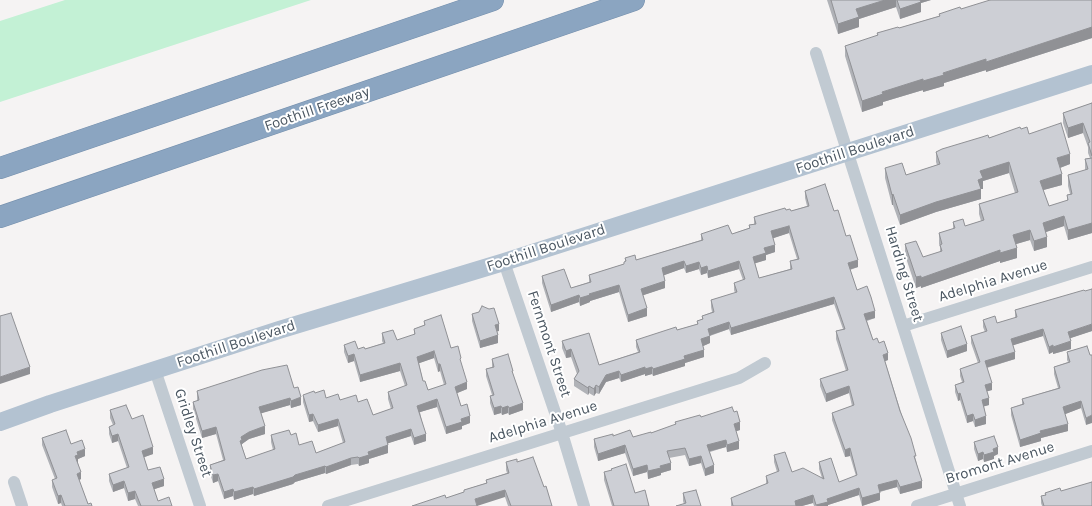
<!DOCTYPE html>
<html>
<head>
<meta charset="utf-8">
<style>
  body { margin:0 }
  canvas { display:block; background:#f5f3f3 }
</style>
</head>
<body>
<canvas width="1092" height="506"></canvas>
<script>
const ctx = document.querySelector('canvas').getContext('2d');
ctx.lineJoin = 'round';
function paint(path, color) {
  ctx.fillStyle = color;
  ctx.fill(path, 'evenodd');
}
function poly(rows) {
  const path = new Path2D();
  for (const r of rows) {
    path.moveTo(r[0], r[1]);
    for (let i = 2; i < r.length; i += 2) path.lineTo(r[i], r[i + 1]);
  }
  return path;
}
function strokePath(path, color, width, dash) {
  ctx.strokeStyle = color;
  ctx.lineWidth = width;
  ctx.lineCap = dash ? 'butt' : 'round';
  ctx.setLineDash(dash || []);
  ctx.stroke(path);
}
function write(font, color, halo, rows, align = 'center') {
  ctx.font = font + ' Karla,sans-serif';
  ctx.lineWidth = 4;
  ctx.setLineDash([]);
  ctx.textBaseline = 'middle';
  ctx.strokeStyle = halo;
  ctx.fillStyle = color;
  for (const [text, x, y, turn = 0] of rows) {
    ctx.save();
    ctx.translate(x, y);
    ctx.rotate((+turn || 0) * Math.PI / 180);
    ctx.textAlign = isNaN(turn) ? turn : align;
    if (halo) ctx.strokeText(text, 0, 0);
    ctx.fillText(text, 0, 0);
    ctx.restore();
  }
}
paint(poly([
  [65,0,311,0,0,102,0,21]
]), '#c3f1d5');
const motorway = poly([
  [0,168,493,0],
  [0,217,634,0]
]);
strokePath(motorway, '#7690ad', 22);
strokePath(poly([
  [816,53,960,506],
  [504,262,562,433,584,506],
  [903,326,1092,267],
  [155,370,200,506],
  [14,482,22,506],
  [328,506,739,378,765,363],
  [917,506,1092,451]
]), '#c1cad2', 12);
strokePath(poly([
  [0,422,50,404,279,330,504,262,1092,74]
]), '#b3c2d1', 18);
strokePath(motorway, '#8ba5c1', 21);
paint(poly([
  [827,0,931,0,921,3,921,12,900,19,896,7,859,19,859,27,838,34],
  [1092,0,1092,38,986,72,986,70,944,83,944,86,923,92,923,90,883,102,883,105,862,112,845,56,845,46,877,36,877,33,899,28,939,16,939,14,961,9],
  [1092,103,1092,233,1068,240,1064,226,1046,232,1047,247,1034,251,1030,240,1016,244,1017,258,1000,263,1000,261,921,288,921,286,916,288,905,255,905,244,923,257,940,252,940,247,939,244,939,233,953,229,953,222,965,226,981,221,979,214,979,204,1015,193,1009,173,983,181,983,189,981,189,981,199,936,212,900,225,893,205,892,205,885,178,885,168,906,175,937,165,936,162,936,152,1021,129,1029,134,1070,164,1060,168,1062,185,1043,190,1049,206,1067,201,1067,195,1070,194,1068,186,1068,175,1085,170,1085,159,1090,158,1088,153,1088,147,1083,133,1068,138,1063,123,1063,113],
  [805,191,834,211,846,236,858,267,850,270,857,290,875,318,867,321,873,340,879,343,888,360,885,361,916,460,922,488,900,494,897,487,880,492,880,500,862,506,859,495,828,505,828,506,814,506,813,503,802,506,731,506,731,498,766,484,766,476,777,472,774,462,774,455,792,472,822,478,819,469,819,462,839,482,856,476,850,456,845,457,832,420,832,413,852,406,849,393,826,402,820,386,820,379,846,371,836,339,836,331,843,329,834,304,731,335,729,329,710,336,710,343,703,346,704,357,685,363,685,366,653,376,652,374,645,376,645,374,621,382,619,378,606,382,599,394,596,393,594,396,589,393,588,395,574,386,574,379,577,374,571,357,566,358,562,348,562,341,599,365,638,352,636,347,636,340,677,330,697,324,697,321,702,319,702,316,712,312,711,307,711,300,735,293,734,290,734,283,743,280,739,269,708,278,707,273,701,275,699,269,686,273,684,268,664,275,665,288,643,295,647,316,628,322,619,292,590,301,590,302,580,306,579,302,551,312,542,283,542,276,571,288,589,282,589,275,624,264,624,262,625,262,625,258,636,260,701,240,701,234,732,234,749,228,749,225,754,224,754,217,786,210,791,211,807,206,805,198],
  [789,233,797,259,790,261,790,269,759,278,755,263,766,260,766,255,775,252,773,238],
  [1015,310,1092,331,1070,338,1071,349,1053,354,1053,352,1049,354,1043,336,1013,345,1015,359,987,368,992,390,987,391,989,405,984,406,986,424,975,427,973,421,967,423,960,400,958,401,955,392,955,385,962,382,960,376,960,369,978,363,971,343,971,336,985,332,983,327,983,320,997,323,1015,318],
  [472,314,499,331,497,331,498,343,480,348,472,321],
  [424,321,451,348,461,364,467,389,457,393,461,406,470,423,462,426,462,429,446,434,437,407,420,412,426,441,414,445,411,436,388,443,388,453,369,459,369,463,359,466,358,464,351,465,326,474,325,473,295,482,293,484,254,496,253,494,234,500,233,496,224,499,218,481,213,483,210,473,210,465,223,460,216,434,202,438,193,409,193,402,197,401,197,391,294,388,301,405,291,408,290,405,261,413,265,434,249,439,242,444,242,446,246,459,273,450,271,442,271,435,291,435,299,445,316,453,343,443,338,426,318,432,313,421,309,422,303,402,303,395,315,393,326,398,358,402,373,415,391,409,388,399,388,392,405,386,400,371,360,382,354,361,348,363,344,352,344,345,358,349,365,349,383,343,382,341,382,333,397,340,414,335,414,329,424,325],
  [434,358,438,372,440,371,444,385,428,390,423,381,419,363],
  [941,333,967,351,947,358,941,340],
  [1087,346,1086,425,1081,408,1065,414,1068,431,1041,438,1041,441,1020,447,1011,415,1011,408,1022,404,1022,399,1058,388,1054,374,1054,367,1068,362,1067,360,1067,352],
  [492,359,513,374,523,410,509,415,508,413,502,415,501,413,494,415,490,403,490,396,492,395,486,376,486,369,492,367],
  [110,410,132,419,153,454,144,457,148,470,164,486,154,489,158,501,172,506,138,506,135,499,128,501,124,488,113,492,109,481,109,474,127,468,118,441,112,443,109,434,109,427,113,425,110,418],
  [701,417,740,430,736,431,739,449,727,452,726,447,710,452,714,473,705,476,701,463,689,466,685,455,669,458,671,470,661,473,661,475,648,479,647,472,633,476,625,453,598,461,594,447,594,439,613,436,633,437,651,433,675,425,675,422],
  [42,438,71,444,85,456,78,459,78,463,81,479,79,480,88,504,92,506,62,506,61,503,58,504,52,487,52,480,55,479,42,445],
  [974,442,998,454,994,456,994,459,984,462,983,459,978,461,974,449],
  [506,462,517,462,544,487,552,506,508,506,505,497,446,498,464,492,464,490,486,483,486,480,507,473,506,470],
  [604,472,635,493,649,506,612,506,604,480],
  [1061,491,1092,506,1042,506,1041,503,1041,496,1045,495,1045,493],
  [683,493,701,506,684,504,683,501]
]), '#b0b2b7');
paint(poly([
  [885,0,896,0,896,7,859,19,859,27,838,34,838,24,856,9],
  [918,0,931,0,921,3,921,12,900,19,900,9],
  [1092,27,1092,38,986,72,986,62],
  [986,59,986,70,944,83,944,86,923,92,923,81,943,73],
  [923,79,923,90,883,102,883,105,862,112,862,101,882,92],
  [1083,123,1083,133,1068,138,1068,128],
  [1070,154,1070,164,1057,169,1057,158],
  [1009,162,1009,173,983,181,983,189,981,189,981,199,936,212,900,225,900,215,978,180,980,171],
  [1062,174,1062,185,1040,191,1040,181],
  [893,194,893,205,892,205,892,195],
  [1064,216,1064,226,1043,233,1043,223],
  [1092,223,1092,233,1068,240,1068,230],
  [789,226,789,233,771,239,771,231],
  [1030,230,1030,240,1013,245,1013,235],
  [1047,237,1047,247,1034,251,1034,241],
  [775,245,775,252,766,255,766,260,753,264,753,257,764,248],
  [1017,248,1017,258,1000,263,1000,253],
  [1000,250,1000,261,921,288,921,278],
  [858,260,858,267,848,270,848,263],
  [684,261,684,268,662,276,662,268],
  [739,261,739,269,708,278,708,271],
  [699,262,699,269,686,273,686,266],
  [707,266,707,273,701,275,701,268],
  [921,276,921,286,916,288,916,277],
  [665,281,665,288,641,296,641,289],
  [619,285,619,292,590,301,590,302,580,306,580,298,589,294],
  [579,295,579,302,551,312,551,305],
  [834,297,834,304,731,335,731,328],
  [647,308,647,316,628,322,628,315],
  [875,311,875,318,864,321,864,314],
  [729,322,729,329,708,336,708,329],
  [499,324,499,331,495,332,495,325],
  [1092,324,1092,331,1068,339,1068,332],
  [1043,329,1043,336,1011,346,1011,339],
  [498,335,498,343,480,348,480,341],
  [710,336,710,343,701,347,701,339],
  [1071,341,1071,349,1053,354,1053,347],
  [967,344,967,351,947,358,947,351],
  [1053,345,1053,352,1049,354,1049,347],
  [571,349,571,357,566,358,566,351],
  [704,350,704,357,685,363,685,366,653,376,653,369,684,356],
  [434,351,434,358,417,364,417,357],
  [1015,352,1015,359,985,368,985,361],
  [888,353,888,360,883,362,883,355],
  [354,354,354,361,348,363,348,356],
  [400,363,400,371,360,382,360,375],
  [438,364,440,364,440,371,438,372],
  [30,367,30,374,0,384,0,377],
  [645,367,645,374,621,382,621,375],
  [652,367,652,374,645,376,645,369],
  [619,371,619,378,606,382,599,394,599,387,606,375],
  [467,382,467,389,455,394,455,387],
  [992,383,992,390,985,392,985,385],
  [596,385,596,393,594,396,594,389],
  [589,386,589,393,588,395,588,388],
  [849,386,849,393,826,402,826,394],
  [960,393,960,400,958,401,958,394],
  [301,397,301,405,291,408,291,401],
  [290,398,290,405,259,414,259,407],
  [989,398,989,405,982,407,982,400],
  [437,399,437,407,417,413,417,406],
  [1081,401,1081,408,1063,415,1063,407],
  [523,403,523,410,509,415,509,408],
  [501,406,501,413,494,415,494,408],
  [508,406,508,413,502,415,502,408],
  [313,414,313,421,309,422,309,415],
  [973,414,973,421,967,423,967,416],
  [1092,415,1092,423,1086,425,1086,418],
  [470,416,470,423,462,426,462,429,446,434,446,427,461,419],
  [986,416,986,424,975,427,975,420],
  [338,419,338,426,318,432,318,425],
  [740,422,740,430,734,432,734,424],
  [1068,424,1068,431,1041,438,1041,441,1020,447,1020,440,1040,431],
  [265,426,265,434,249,439,242,444,242,447,240,441,241,437,249,432],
  [216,427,216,434,202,438,202,431],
  [411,429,411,436,386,444,386,437],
  [118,434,118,441,112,443,112,436],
  [426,434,426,441,414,445,414,438],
  [726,440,726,447,707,452,707,445],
  [739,441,739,449,727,452,727,445],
  [388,445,388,453,369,459,369,463,359,466,359,458,368,452],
  [625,445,625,453,598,461,598,454],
  [153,447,153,454,142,458,142,451],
  [998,447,998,454,994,456,994,459,984,462,984,455,993,449],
  [850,448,850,456,845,457,845,450],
  [85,449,85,456,78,459,78,462,75,463,75,456,77,452],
  [983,452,983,459,978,461,978,454],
  [701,456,701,463,689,466,689,459],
  [351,458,351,465,326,474,326,467],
  [671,463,671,470,661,473,661,475,648,479,648,471,660,466],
  [647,465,647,472,633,476,633,469],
  [714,465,714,473,705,476,705,469],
  [325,466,325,473,295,482,293,484,254,496,254,489,295,475],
  [81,472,81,479,77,481,77,474],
  [218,474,218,481,213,483,213,475],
  [164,479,164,486,152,490,152,483],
  [897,480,897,487,878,492,878,485],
  [124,481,124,488,113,492,113,485],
  [922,481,922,488,900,494,900,487],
  [253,487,253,494,234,500,234,492],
  [859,488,859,495,828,505,828,506,816,506,827,499],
  [233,489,233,496,224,499,224,492],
  [505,490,505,497,477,506,475,499],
  [135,491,135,499,128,501,128,493],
  [880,493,880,500,862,506,862,498],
  [61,495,61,503,58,504,58,496],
  [813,495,813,503,802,506,795,506,795,501]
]), '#909195');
const building = poly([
  [831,0,885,0,856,9,859,17,838,24,831,0],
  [897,0,920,0,921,2,900,9,897,0],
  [990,0,1092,0,1092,27,986,62,986,59,943,73,944,75,923,81,923,79,882,92,883,94,862,101,845,46,878,35,877,33,898,27,899,28,940,16,939,14,960,7,961,9,990,0],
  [1092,103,1092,156,1088,143,1090,142,1083,123,1068,128,1063,113,1092,103],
  [1061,123,1070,154,1057,158,1062,174,1040,181,1049,206,1068,200,1067,195,1072,194,1068,175,1088,169,1085,159,1092,158,1092,223,1068,230,1064,216,1043,223,1047,237,1034,241,1030,230,1013,235,1017,248,1000,253,1000,250,921,278,921,276,916,277,905,244,916,241,923,257,942,251,940,245,942,244,939,233,955,228,953,222,963,219,965,226,984,220,979,204,1018,192,1009,162,980,171,983,178,978,180,981,189,936,202,900,215,893,194,892,195,885,168,902,163,906,175,940,164,936,152,942,149,982,137,988,135,989,138,1020,127,1021,129,1027,127,1029,134,1061,123],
  [825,184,834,211,838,210,846,236,850,235,858,260,848,263,857,290,867,286,871,297,875,311,864,314,873,340,877,338,879,343,884,341,888,353,883,355,900,411,911,438,916,456,914,456,922,481,900,487,897,480,878,485,880,493,862,498,859,488,827,499,828,502,816,505,813,495,795,501,796,506,733,506,731,498,768,483,766,476,779,471,774,455,785,452,792,472,803,468,824,479,819,462,831,458,839,482,857,475,850,448,845,450,832,413,854,405,849,386,826,394,820,379,848,370,836,331,845,329,834,297,731,328,729,322,708,329,710,336,701,339,704,350,684,356,685,359,653,369,652,367,645,369,645,367,621,375,619,371,606,375,599,387,596,385,594,389,589,386,588,388,574,379,579,371,571,349,566,351,562,341,589,333,599,365,640,352,636,340,676,327,677,330,698,324,697,321,703,319,702,316,714,312,711,300,737,292,734,283,745,279,739,261,708,271,707,266,701,268,699,262,686,266,684,261,662,268,665,281,641,289,647,308,628,315,619,285,589,294,590,295,580,298,579,295,551,305,542,276,564,269,571,288,591,282,589,275,624,264,624,262,626,261,625,258,635,255,636,260,703,240,701,234,728,225,732,234,750,228,749,225,756,224,754,217,785,208,786,210,790,209,791,211,809,206,805,191,825,184],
  [789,226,799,259,790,261,792,269,759,278,753,257,766,253,764,248,775,245,771,231,789,226],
  [1092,289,1092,324,1068,332,1071,341,1053,347,1053,345,1049,347,1043,329,1011,339,1015,352,985,361,992,383,985,385,989,398,982,400,986,416,975,420,973,414,967,416,960,393,958,394,955,385,964,382,960,369,980,362,971,336,987,331,983,320,995,316,997,323,1017,317,1015,310,1084,290,1085,291,1092,289],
  [482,306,489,309,494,308,499,324,495,325,498,335,480,341,472,314,479,312,482,306],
  [11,313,30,367,0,377,0,316,11,313],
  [441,315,451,348,458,346,461,358,460,359,467,382,455,387,461,406,467,404,470,416,461,419,462,422,446,427,437,399,417,406,426,434,414,438,411,429,386,437,388,445,368,452,369,455,359,458,358,457,351,458,326,467,325,466,295,475,293,477,254,489,253,487,234,492,233,489,224,492,218,474,213,475,210,465,225,460,216,427,202,431,193,402,199,400,197,391,262,370,287,365,294,388,298,387,301,397,291,401,290,398,259,407,265,426,249,432,241,437,242,440,240,441,246,459,275,449,271,435,289,430,291,435,296,433,299,445,312,441,316,453,345,442,338,419,318,425,313,414,309,415,303,395,314,391,315,393,324,390,326,398,338,394,340,400,356,395,358,402,367,399,373,415,393,408,388,392,407,385,400,363,360,375,354,354,348,356,344,345,355,341,358,349,364,347,365,349,385,343,382,333,393,330,397,340,415,334,414,329,425,325,424,321,441,315],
  [434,351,438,364,440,364,446,384,428,390,425,381,423,381,417,357,434,351],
  [961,326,967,344,947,351,941,333,961,326],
  [1087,346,1090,355,1092,355,1092,415,1086,418,1081,401,1063,407,1068,424,1040,431,1041,433,1020,440,1011,408,1024,404,1022,399,1060,388,1054,367,1070,362,1067,352,1087,346],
  [508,354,513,371,512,371,523,403,509,408,508,406,502,408,501,406,494,408,490,396,494,395,486,369,494,367,492,359,508,354],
  [126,405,132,419,143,415,153,447,142,451,148,470,160,467,164,479,152,483,158,501,169,497,172,506,141,506,135,491,128,493,124,481,113,485,109,474,129,467,118,434,112,436,109,427,115,424,110,410,126,405],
  [732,407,734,412,737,411,740,422,734,424,739,441,727,445,726,440,707,445,714,465,705,469,701,456,689,459,685,448,667,451,671,463,660,466,661,468,648,471,647,465,633,469,625,445,598,454,594,439,613,434,613,436,630,430,633,437,651,432,651,433,676,424,675,422,700,415,701,417,732,407],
  [66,430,71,444,82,440,85,449,77,452,78,455,75,456,81,472,77,474,88,504,91,503,92,506,65,506,61,495,58,496,52,480,57,478,42,438,66,430],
  [994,436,998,447,993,449,994,452,984,455,983,452,978,454,974,442,994,436],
  [533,457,544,487,546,486,552,506,511,506,505,490,475,499,477,506,412,506,445,495,446,498,464,492,464,490,487,483,486,480,509,473,506,462,517,459,517,462,533,457],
  [626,464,635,493,645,490,649,506,614,506,604,472,612,470,611,469,626,464],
  [1092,482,1092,506,1044,506,1041,496,1046,495,1045,493,1060,488,1061,491,1092,482],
  [696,490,701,506,676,506,686,503,683,493,696,490]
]);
paint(building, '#cdcfd5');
strokePath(building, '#909195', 1);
write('15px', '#4a5661', '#fff', [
  ["Foothill Freeway",317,109,-19],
  ["Foothill Boulevard",855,150,-18],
  ["Foothill Boulevard",546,248,-18],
  ["Harding Street",904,274,73],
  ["Adelphia Avenue",993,281,-17],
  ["Foothill Boulevard",236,344,-18],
  ["Fernmont Street",549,344,72],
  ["Adelphia Avenue",543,422,-17],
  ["Gridley Street",193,433,72],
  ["Bromont Avenue",1000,463,-17]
]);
</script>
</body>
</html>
